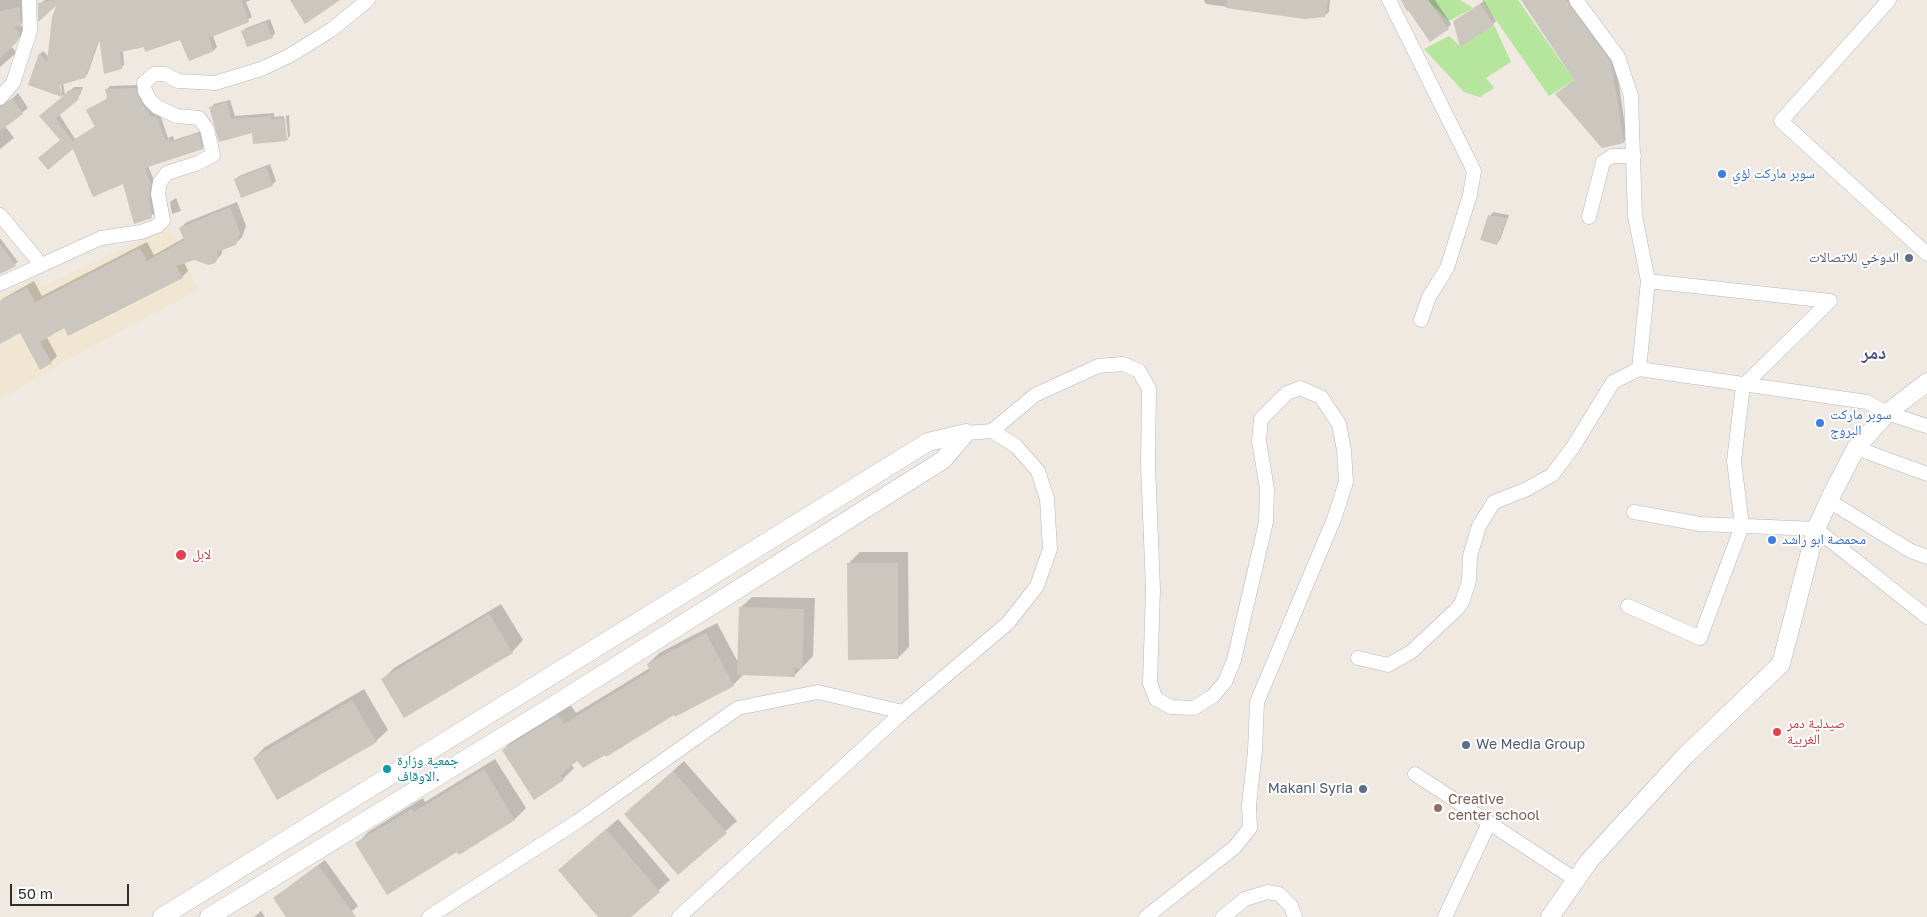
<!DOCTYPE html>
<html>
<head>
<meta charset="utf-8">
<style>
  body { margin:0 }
  #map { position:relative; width:1927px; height:917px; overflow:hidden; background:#efe9e1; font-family:"Golos Text",sans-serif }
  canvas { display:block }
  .scale { position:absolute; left:10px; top:884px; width:119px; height:22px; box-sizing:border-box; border:2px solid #2e2e2e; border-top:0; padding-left:6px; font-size:15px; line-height:18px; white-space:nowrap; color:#2e2e2e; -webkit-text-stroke:4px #fff; paint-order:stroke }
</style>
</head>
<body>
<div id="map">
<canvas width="1927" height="917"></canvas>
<div class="scale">50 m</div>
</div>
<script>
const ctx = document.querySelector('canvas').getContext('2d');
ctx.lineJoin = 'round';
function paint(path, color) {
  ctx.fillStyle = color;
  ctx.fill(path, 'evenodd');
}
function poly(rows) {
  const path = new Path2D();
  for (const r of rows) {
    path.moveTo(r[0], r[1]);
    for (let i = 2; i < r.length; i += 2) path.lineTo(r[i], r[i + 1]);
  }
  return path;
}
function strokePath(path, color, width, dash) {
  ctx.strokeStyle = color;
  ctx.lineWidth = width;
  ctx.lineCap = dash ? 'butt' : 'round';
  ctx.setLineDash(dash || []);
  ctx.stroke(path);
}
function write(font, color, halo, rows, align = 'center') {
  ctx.font = font + ' "Golos Text","Noto Naskh Arabic",sans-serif';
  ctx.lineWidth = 4;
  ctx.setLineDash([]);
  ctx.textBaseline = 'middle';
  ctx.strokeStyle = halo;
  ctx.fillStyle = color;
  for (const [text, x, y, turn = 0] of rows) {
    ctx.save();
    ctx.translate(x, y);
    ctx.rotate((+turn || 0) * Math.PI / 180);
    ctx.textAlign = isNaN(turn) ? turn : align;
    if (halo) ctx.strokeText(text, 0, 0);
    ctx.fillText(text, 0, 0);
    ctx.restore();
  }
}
paint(poly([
  [170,226,198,290,74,356,0,400,0,296,36,277,42,287]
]), '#f0e6d1');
paint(poly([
  [1427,0,1460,0,1473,8,1449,21],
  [1482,0,1518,0,1574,80,1549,96],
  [1494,25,1511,62,1486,78,1494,88,1480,97,1464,92,1424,49,1449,36,1460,46]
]), '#b6e59e');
paint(poly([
  [0,0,23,0,25,20,20,25,24,28,21,36,11,46,16,52,15,54,0,67],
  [251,0,246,2,252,17,213,36,217,47,214,50,189,60,181,39,123,50,124,65,121,68,100,38,88,73,85,77,63,82,65,95,74,87,83,87,80,95,59,114,75,139,96,126,87,110,108,98,107,89,110,86,139,85,152,108,152,113,160,114,168,138,173,136,174,140,202,131,205,144,202,148,148,166,154,180,152,191,156,213,141,221,124,183,61,140,41,116,64,96,30,84,40,54,43,51,49,57,58,1,39,4,45,0],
  [58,78,60,78,62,92,60,92],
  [1204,0,1330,0,1329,12,1325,15,1304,17,1206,4],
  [1401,0,1435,0,1451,24,1448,28,1409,10,1407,11],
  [1523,0,1571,0,1616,64,1627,139,1623,142,1575,79],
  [1484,1,1496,21,1493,24,1455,21],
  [270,19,275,33,272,37,242,32,246,28],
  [18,93,28,108,5,126,14,138,0,149,0,104,10,101],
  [230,100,235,116,274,113,274,117,284,116,286,138,288,138,287,140,253,131,220,140,211,108,214,104],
  [289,115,290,136,288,138,286,116],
  [270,164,276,181,273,184,242,196,235,180,239,176],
  [176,198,181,211,172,214,170,202],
  [237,202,246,226,242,237,235,244,223,248,221,255,214,262,194,259,184,262,188,271,182,277,46,336,57,356,51,362,20,331,0,343,0,301,4,298,34,281,42,296,147,242,154,255,184,238,180,228,187,222],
  [1493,212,1509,215,1500,240,1496,243,1490,216],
  [0,238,18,262,0,273],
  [860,552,908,552,909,647,898,658,848,564],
  [752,597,815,598,813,656,794,676,744,674,733,685,674,714,605,753,577,759,571,764,574,768,563,779,503,750,514,739,570,704,576,713,650,668,648,664,659,653,717,623,739,664,740,608],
  [501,604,523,640,512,652,382,680,394,668],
  [364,689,388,730,376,741,254,758,265,747],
  [495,759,526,808,515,819,457,850,357,844,368,832,423,798,425,802],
  [684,761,737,821,678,873,625,814],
  [618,819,670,880,629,917,600,917,560,870],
  [325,860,358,906,345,917,288,917,274,898],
  [261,911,265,917,254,917]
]), '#0003');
paint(poly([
  [55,0,241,0,249,22,209,38,214,51,189,61,180,40,145,52,144,47,120,52,122,69,104,74,99,38,85,78,60,85,62,97,69,90,81,89,78,100,56,118,72,141,95,127,86,110,107,99,105,89,136,88,142,104,149,112,149,116,157,117,165,140,170,139,171,142,199,133,203,149,145,168,151,184,149,195,152,218,134,224,123,184,93,197,73,149,48,170,38,158,60,140,39,116,62,97,28,85,39,53,47,62,52,17,56,6,38,22,38,3],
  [290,0,340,0,305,24],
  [1227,0,1328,0,1325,17,1304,19,1226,8],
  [1401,0,1428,0,1449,29,1430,42],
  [1521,0,1566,0,1611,62,1624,143,1602,148,1555,94,1574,80],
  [1480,4,1494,25,1460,47,1453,21],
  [20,7,21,25,14,27,20,33,17,42,0,58,0,11],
  [266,22,273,38,247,47,241,31],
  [12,98,23,114,0,131,0,107],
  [227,102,231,119,271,116,271,120,285,118,287,141,253,144,252,133,219,142,209,107],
  [266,167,273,186,241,198,234,179],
  [230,207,240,233,236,245,217,252,218,258,215,263,209,265,194,260,176,266,183,278,68,336,64,328,40,342,52,363,40,370,20,333,0,344,0,301,27,287,35,302,140,248,147,261,184,240,179,228],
  [1488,215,1507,218,1497,245,1480,240],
  [0,244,16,266,0,274],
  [847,563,898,563,898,659,848,660],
  [739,607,804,609,802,669,795,668,795,677,737,675],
  [489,614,513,653,404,718,381,679],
  [706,633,734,686,675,717,674,715,606,757,605,755,583,768,577,761,560,775,564,780,534,800,502,750,558,715,564,724,650,671,647,664],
  [352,700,377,742,277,800,253,758],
  [484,769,515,820,459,855,457,852,387,895,355,843,412,809,414,812],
  [673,771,727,833,678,875,624,814],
  [606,829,660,892,631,917,598,917,558,870],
  [318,865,356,917,286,917,273,898]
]), '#cbc7bf');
const minor = poly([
  [1389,0,1474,171,1470,195,1447,268,1429,297,1421,320],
  [1889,0,1781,121,1927,254],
  [0,98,13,83,30,31,29,0],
  [0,215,35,257,40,266],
  [1589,217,1603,162,1612,156,1634,156],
  [0,284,101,238,141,232,157,226,163,220,158,194,160,182,167,173,198,163,213,155,207,129,199,118,177,116,157,107,150,100,145,91,144,83,154,74,165,74,178,81,215,83,261,69,289,56,331,30,368,0],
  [1639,369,1867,402,1887,413,1927,426],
  [966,433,992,431,1035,395,1098,366,1123,364,1139,371,1149,389,1148,465,1153,589,1150,683,1156,699,1171,707,1194,708,1213,696,1225,682,1234,660,1266,522,1267,489,1259,441,1261,419,1287,393,1300,388,1321,397,1339,424,1344,450,1346,482,1334,519,1257,702,1255,751,1249,805,1250,828,1235,847,1146,917],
  [1856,448,1927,474],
  [1829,501,1911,551,1927,557],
  [1634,512,1700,524,1816,529,1927,617],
  [1628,606,1700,638,1742,526,1734,461,1743,386,1830,301,1648,281],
  [1358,658,1388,665,1411,652,1457,609,1462,602,1469,581,1470,556,1479,526,1494,502,1525,490,1552,475,1573,447,1613,382,1639,369,1648,281,1635,216,1631,96,1618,57,1576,0],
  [1415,774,1576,880],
  [429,917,578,821,738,708,818,692,903,712],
  [679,917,903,712,1008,623,1037,586,1050,549,1047,499,1038,471,1016,446,992,431],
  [1223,917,1245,899,1268,892,1279,894,1291,906,1295,917],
  [1445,917,1489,823]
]);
const tertiary = poly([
  [162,917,928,442,966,433],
  [209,917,546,710,943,460,966,433],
  [1550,917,1589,861,1684,757,1781,664,1816,529,1831,496,1856,448,1887,413,1927,382]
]);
strokePath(minor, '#b4b7c1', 15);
strokePath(tertiary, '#b4b7c1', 19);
strokePath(minor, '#fff', 14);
strokePath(tertiary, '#fff', 18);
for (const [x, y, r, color] of [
  [1722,174,5,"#3f7fe0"],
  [1909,258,5,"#5c6f8a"],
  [1820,423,5,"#3f7fe0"],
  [1772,540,5,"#3f7fe0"],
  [181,555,6,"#e0444e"],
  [1777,732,5,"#e0444e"],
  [1466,745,5,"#5c6f8a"],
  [387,769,5,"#0f9aa8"],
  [1363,789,5,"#5c6f8a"],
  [1438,808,5,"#8d6e63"]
]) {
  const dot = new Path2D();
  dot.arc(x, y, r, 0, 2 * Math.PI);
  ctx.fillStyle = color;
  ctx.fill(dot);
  strokePath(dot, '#fff', 2);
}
write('14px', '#366cbe', '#fff', [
  ["سوبر ماركت لؤي",1732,174],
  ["سوبر ماركت",1830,415],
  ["البروج",1830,431],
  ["محمصة ابو راشد",1782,540]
], 'left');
write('14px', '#4e5e75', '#fff', [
  ["الدوخي للاتصالات",1899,258],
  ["We Media Group",1476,745,"left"],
  ["Makani Syria",1353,789]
], 'right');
write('14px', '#be3a42', '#fff', [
  ["لابل",192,555],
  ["صيدلية دمر",1787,724],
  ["الغربية",1787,740]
], 'left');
write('14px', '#0d838f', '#fff', [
  ["جمعية وزارة",397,761],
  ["الاوقاف.",397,777]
], 'left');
write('14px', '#785e54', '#fff', [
  ["Creative",1448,800],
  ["center school",1448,816]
], 'left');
write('bold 19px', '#4d5680', '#fff', [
  ["دمر",1874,353]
]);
</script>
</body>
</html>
